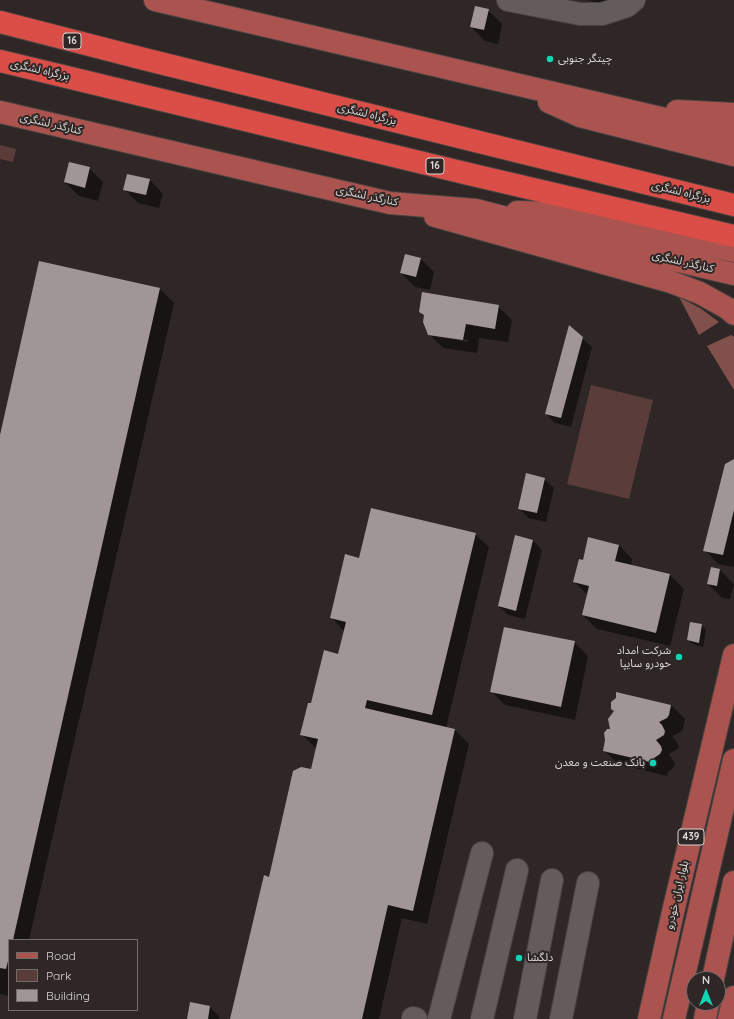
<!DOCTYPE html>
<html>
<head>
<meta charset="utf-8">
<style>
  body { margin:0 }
  #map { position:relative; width:734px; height:1019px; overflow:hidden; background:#2e2726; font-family:Quicksand,sans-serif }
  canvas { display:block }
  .legend { position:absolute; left:8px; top:939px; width:130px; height:72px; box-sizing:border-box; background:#2e2726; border:1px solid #736d6c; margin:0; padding:5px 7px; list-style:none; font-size:12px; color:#dad5d4 }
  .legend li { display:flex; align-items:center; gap:8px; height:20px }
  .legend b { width:20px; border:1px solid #736d6c }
  .north { position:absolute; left:686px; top:971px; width:40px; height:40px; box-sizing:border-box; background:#2e2726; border:1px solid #736d6c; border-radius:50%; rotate:0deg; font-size:11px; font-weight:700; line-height:16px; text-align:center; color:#dad5d4 }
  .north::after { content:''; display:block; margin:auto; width:14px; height:18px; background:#0fd5b4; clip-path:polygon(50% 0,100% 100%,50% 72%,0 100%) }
</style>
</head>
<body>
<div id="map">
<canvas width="734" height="1019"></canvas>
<ul class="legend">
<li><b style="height:5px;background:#ab534f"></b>Road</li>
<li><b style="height:11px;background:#5a3d3a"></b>Park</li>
<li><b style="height:11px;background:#9f9695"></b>Building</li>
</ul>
<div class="north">N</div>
</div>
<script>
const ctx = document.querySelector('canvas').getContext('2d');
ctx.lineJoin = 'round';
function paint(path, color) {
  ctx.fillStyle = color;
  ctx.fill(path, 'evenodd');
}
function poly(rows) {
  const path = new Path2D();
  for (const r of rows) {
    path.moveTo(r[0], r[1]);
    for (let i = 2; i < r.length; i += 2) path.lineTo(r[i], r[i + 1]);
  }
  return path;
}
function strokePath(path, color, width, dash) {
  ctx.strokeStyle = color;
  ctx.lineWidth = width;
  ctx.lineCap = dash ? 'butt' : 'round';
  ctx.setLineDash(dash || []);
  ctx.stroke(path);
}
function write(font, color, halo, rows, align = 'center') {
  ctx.font = font + ' Quicksand,"Noto Sans Arabic",sans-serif';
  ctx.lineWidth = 4;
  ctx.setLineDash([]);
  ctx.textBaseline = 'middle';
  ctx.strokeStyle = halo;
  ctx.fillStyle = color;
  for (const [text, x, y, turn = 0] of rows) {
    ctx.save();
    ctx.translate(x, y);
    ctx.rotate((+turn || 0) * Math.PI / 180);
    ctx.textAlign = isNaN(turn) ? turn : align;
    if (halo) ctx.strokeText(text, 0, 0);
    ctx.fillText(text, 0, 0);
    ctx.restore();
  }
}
paint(poly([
  [0,145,16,149,13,162,0,159],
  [591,385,653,400,629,499,567,484]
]), '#5a3d3a');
paint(poly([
  [679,297,700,308,719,322,699,335],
  [731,335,734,337,734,390,707,346]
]), '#82504b');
paint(poly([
  [587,0,620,0,618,7],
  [488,10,502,24,498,44,485,41,471,27],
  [89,168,103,182,98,201,79,196,65,182],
  [150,180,163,194,159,208,138,203,124,189],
  [420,258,434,272,430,290,415,287,401,273],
  [40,262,160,289,174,303,29,940,9,940,9,996,0,994,0,439],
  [498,306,512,320,508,342,479,338,477,353,443,348,429,334,425,316,420,312],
  [437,335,468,340,468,342,437,337],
  [582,338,592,347,571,427,555,423,546,414],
  [734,460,734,567,718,564,705,550],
  [544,479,554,488,546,522,528,518,519,508],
  [475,534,489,547,446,728,455,730,469,744,427,924,402,918,379,1019,231,1019,270,878,312,770,317,749,301,734,312,704,339,655,344,631,331,617,360,559],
  [533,540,542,550,525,619,508,615,499,606],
  [619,545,632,559,631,566,670,575,684,589,670,646,597,629,583,615,588,595,574,582,584,561],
  [720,570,734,584,730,599,722,598,708,584],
  [702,625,706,630,703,647,692,644,688,640],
  [574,642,588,656,575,720,505,705,491,691],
  [671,705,685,719,683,729,681,732,672,736,679,745,678,749,669,754,675,764,673,768,668,772,667,776,618,764,604,750],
  [191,1003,210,1007,219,1016,219,1019,188,1019]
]), '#0007');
paint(poly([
  [475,6,489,9,484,30,470,27],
  [69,162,90,167,85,188,64,182],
  [127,174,150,179,146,195,123,190],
  [405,254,421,258,416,277,400,273],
  [39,261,160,288,13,940,9,940,9,957,6,969,0,968,0,435],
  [422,292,499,305,495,329,466,324,463,340,428,335,423,322,424,315,419,312],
  [569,325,583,337,561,418,545,414],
  [734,459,734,510,723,555,703,551,725,464],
  [526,473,545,478,537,513,518,509],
  [371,508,476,533,432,715,367,700,365,708,455,729,413,911,388,905,362,1019,230,1019,264,875,269,877,293,771,301,767,311,769,318,739,300,735,308,703,311,703,324,650,338,654,346,622,330,618,345,554,359,558],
  [515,535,533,540,516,611,498,606],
  [588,537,619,545,615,561,670,574,656,633,582,615,589,586,573,582,579,559,583,560],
  [711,567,720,569,717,586,707,584],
  [690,622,702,624,699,643,687,640],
  [504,627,575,641,561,707,490,692],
  [616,692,671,705,669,715,667,718,659,722,662,725,665,731,664,735,656,740,661,746,662,750,660,754,654,758,654,763,603,751,605,740,604,733,607,729,610,729,608,719,614,711,611,709,611,702,616,698],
  [190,1002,210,1006,208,1019,187,1019]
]), '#9f9695');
const minor = poly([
  [508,0,580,14,602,14,627,6,634,0],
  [413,1018,416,1019],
  [439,1019,482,853],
  [482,1019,517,870],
  [525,1019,552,880],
  [561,1019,588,883]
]);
const major = poly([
  [155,0,734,135],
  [549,102,580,116,734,155],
  [677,111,734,114],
  [0,112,390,203,476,210,610,245,734,274],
  [517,212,556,213,734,251],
  [435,216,671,282,700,293,727,308,734,314],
  [713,979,734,882],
  [649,1019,673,912,734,655],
  [674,1019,734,760],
  [705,1019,708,1003],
  [729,1019,734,997]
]);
const highway = poly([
  [0,22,144,59,734,205],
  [0,61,473,175,734,236]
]);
strokePath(minor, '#494342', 24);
strokePath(major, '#494342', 24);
strokePath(highway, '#494342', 24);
strokePath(minor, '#645c5b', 22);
strokePath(major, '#ab534f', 22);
strokePath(highway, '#db4d47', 22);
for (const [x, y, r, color] of [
  [550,59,4,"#0fd5b4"],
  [679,657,4,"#0fd5b4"],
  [653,763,4,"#0fd5b4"],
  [519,958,4,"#0fd5b4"]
]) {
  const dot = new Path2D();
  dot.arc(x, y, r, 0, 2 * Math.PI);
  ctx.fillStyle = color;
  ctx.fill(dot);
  strokePath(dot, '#2e2726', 1.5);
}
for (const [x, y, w] of [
  [72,41,18],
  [435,166,18],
  [691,837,26]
]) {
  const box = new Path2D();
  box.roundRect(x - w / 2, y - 8, w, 16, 3);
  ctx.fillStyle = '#2e2726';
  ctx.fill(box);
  strokePath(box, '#dad5d4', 1);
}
write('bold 10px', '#dad5d4', null, [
  ["16",72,41],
  ["16",435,166],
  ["439",691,837]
]);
write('11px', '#dad5d4', '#2e2726', [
  ["چیتگر جنوبی",558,59],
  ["شرکت امداد",671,651,"right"],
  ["خودرو سایپا",671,664,"right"],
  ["بانک صنعت و معدن",645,763,"right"],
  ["دلگشا",527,958]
], 'left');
write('11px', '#dad5d4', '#2e2726', [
  ["بزرگراه لشگری",40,70,13],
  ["بزرگراه لشگری",367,114,14],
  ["کنارگذر لشگری",51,124,13],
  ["بزرگراه لشگری",681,192,14],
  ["کنارگذر لشگری",367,196,12],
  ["کنارگذر لشگری",683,262,13],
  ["بلوار ایران خودرو",677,895,-77]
]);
</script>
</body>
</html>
